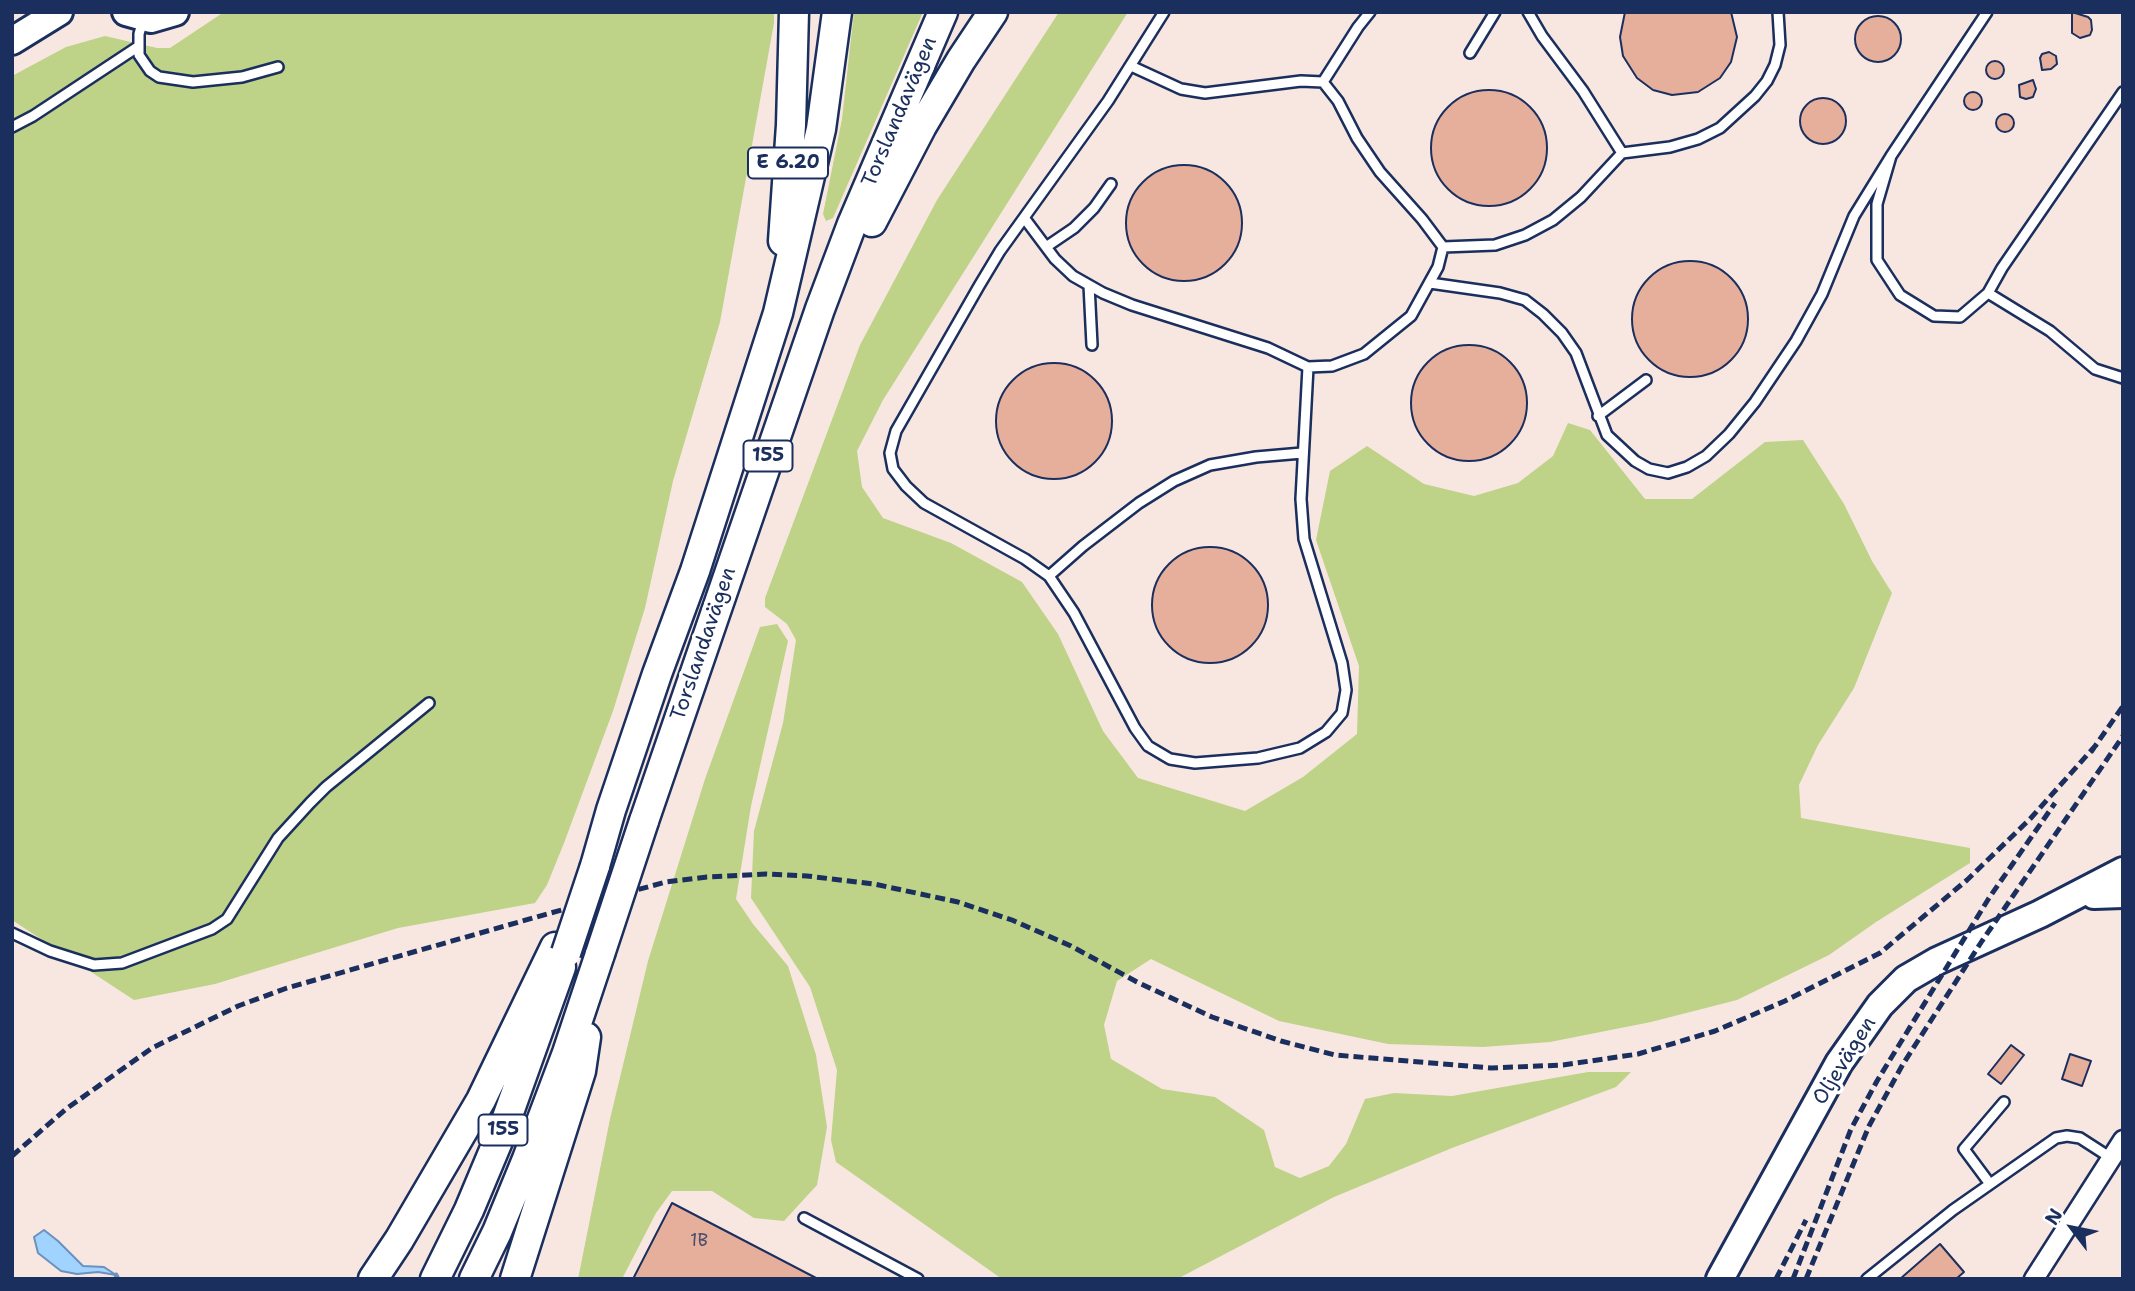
<!DOCTYPE html>
<html>
<head>
<meta charset="utf-8">
<style>
  body { margin:0 }
  #map { position:relative; width:2135px; height:1291px; overflow:hidden; background:#f8e7e1; font-family:"Shantell Sans",sans-serif }
  canvas { display:block }
  .frame { position:absolute; inset:0; border:14px solid #1b2f5e; pointer-events:none }
  .north { position:absolute; left:2037px; top:1193px; width:70px; height:70px; -webkit-text-stroke:5px #fff; paint-order:stroke; rotate:302deg; font-size:19px; font-weight:700; line-height:28px; text-align:center; color:#1b2f5e }
  .north::after { content:''; display:block; margin:auto; width:24px; height:32px; background:#1b2f5e; clip-path:polygon(50% 0,100% 100%,50% 72%,0 100%) }
</style>
</head>
<body>
<div id="map">
<canvas width="2135" height="1291"></canvas>
<div class="frame"></div>
<div class="north">N</div>
</div>
<script>
const ctx = document.querySelector('canvas').getContext('2d');
ctx.lineJoin = 'round';
function paint(path, color) {
  ctx.fillStyle = color;
  ctx.fill(path, 'evenodd');
}
function poly(rows) {
  const path = new Path2D();
  for (const r of rows) {
    if (r.length === 3) {
      path.moveTo(r[0] + r[2], r[1]);
      path.arc(r[0], r[1], r[2], 0, 2 * Math.PI);
      continue;
    }
    path.moveTo(r[0], r[1]);
    for (let i = 2; i < r.length; i += 2) path.lineTo(r[i], r[i + 1]);
  }
  return path;
}
function strokePath(path, color, width, dash) {
  ctx.strokeStyle = color;
  ctx.lineWidth = width;
  ctx.lineCap = dash ? 'butt' : 'round';
  ctx.setLineDash(dash || []);
  ctx.stroke(path);
}
function write(font, color, halo, rows, align = 'center') {
  ctx.font = font + ' "Shantell Sans",sans-serif';
  ctx.lineWidth = 7;
  ctx.setLineDash([]);
  ctx.textBaseline = 'middle';
  ctx.strokeStyle = halo;
  ctx.fillStyle = color;
  for (const [text, x, y, turn = 0] of rows) {
    ctx.save();
    ctx.translate(x, y);
    ctx.rotate((+turn || 0) * Math.PI / 180);
    ctx.textAlign = isNaN(turn) ? turn : align;
    if (halo) ctx.strokeText(text, 0, 0);
    ctx.fillText(text, 0, 0);
    ctx.restore();
  }
}
paint(poly([
  [224,12,774,12,774,23,720,322,673,481,645,608,613,711,564,843,547,885,535,903,398,928,215,984,134,1000,12,920,12,76,66,47,105,36,157,48,170,48],
  [854,12,923,12,833,218,826,221,823,214,842,119],
  [1059,12,1128,12,883,400,857,451,862,487,883,518,951,543,1022,582,1058,634,1103,731,1138,778,1245,811,1303,777,1357,734,1359,666,1316,540,1330,471,1367,446,1424,484,1474,496,1518,483,1553,456,1568,423,1590,430,1645,499,1692,499,1765,442,1803,440,1844,504,1872,561,1892,593,1854,688,1818,745,1799,785,1801,818,1970,848,1970,863,1876,922,1829,955,1737,1000,1651,1022,1550,1042,1483,1047,1388,1044,1279,1021,1151,959,1117,981,1104,1025,1111,1059,1162,1089,1215,1097,1264,1130,1275,1167,1300,1178,1329,1166,1346,1144,1365,1099,1394,1093,1452,1096,1588,1072,1631,1072,1616,1087,1452,1148,1334,1197,1177,1279,1002,1279,836,1162,831,1140,837,1070,810,987,751,898,754,831,783,723,796,640,787,624,765,607,765,598,860,345,937,200],
  [777,624,788,641,751,806,736,899,753,924,788,966,816,1055,827,1127,817,1185,784,1221,754,1218,712,1191,672,1191,656,1213,622,1279,578,1279,610,1119,648,961,705,779,760,627]
]), '#bed288');
const water = poly([
  [44,1230,58,1241,83,1266,104,1267,116,1275,98,1272,77,1274,61,1271,38,1253,34,1237,44,1230]
]);
paint(water, '#a0d3fe');
strokePath(water, '#6b91be', 2);
strokePath(poly([
  [116,1275,118,1279]
]), '#6b91be', 5);
const building = poly([
  [1625,12,1731,12,1737,37,1731,62,1720,78,1698,92,1672,95,1653,90,1637,78,1623,56,1620,37,1625,12],
  [2072,12,2088,17,2091,20,2092,30,2090,35,2080,38,2072,33,2072,12],
  [1878,39,23],
  [2049,52,2056,56,2057,64,2051,69,2042,70,2040,58,2042,54,2049,52],
  [1995,70,9],
  [2033,80,2036,89,2033,97,2026,99,2020,97,2019,85,2033,80],
  [1489,148,58],
  [1973,101,9],
  [1823,121,23],
  [2005,123,9],
  [1184,223,58],
  [1690,319,58],
  [1469,403,58],
  [1054,421,58],
  [1210,605,58],
  [2011,1045,2024,1055,2001,1084,1988,1074,2011,1045],
  [2070,1054,2091,1061,2082,1086,2062,1079,2070,1054],
  [672,1203,818,1279,633,1279,672,1203],
  [1940,1244,1964,1272,1956,1279,1900,1279,1940,1244]
]);
paint(building, '#e6af9b');
strokePath(building, '#1b2f5e', 2);
const lane = poly([
  [1164,12,1108,101,1000,251,979,286,896,431,890,453,893,469,906,486,924,503,1025,559,1049,576,1074,613,1135,728,1148,746,1170,759,1195,763,1258,758,1300,748,1326,732,1342,713,1346,690,1342,663,1304,539,1301,499,1308,367],
  [1528,12,1542,36,1583,91,1622,153],
  [1987,12,1891,156,1877,204,1877,260,1900,295,1934,316,1960,317,1988,293,2002,268,2123,92],
  [143,20,139,34,139,55,150,71,159,77,193,82,242,77,278,67],
  [1470,53,1495,12],
  [1323,82,1358,27,1370,12],
  [12,127,33,116,139,46],
  [1025,219,1055,259,1073,276,1103,293,1132,305,1268,348,1308,367,1332,366,1364,354,1411,316,1438,267,1443,247,1422,219,1380,172,1357,138,1338,101,1323,82,1301,81,1205,93,1181,89,1131,66],
  [1046,247,1074,228,1094,208,1111,184],
  [1443,247,1495,245,1525,235,1553,220,1581,197,1622,153,1670,147,1698,139,1720,128,1755,96,1767,81,1775,65,1780,45,1778,12],
  [1430,283,1500,293,1525,300,1543,314,1562,333,1576,353,1607,435,1635,461,1649,469,1668,473,1687,467,1706,456,1729,434,1755,402,1796,341,1822,294,1854,216,1891,156],
  [1089,285,1092,345],
  [1988,293,2050,331,2095,369,2123,378],
  [1598,416,1646,380],
  [1049,576,1083,546,1139,503,1174,481,1210,465,1256,457,1302,453],
  [12,933,50,951,94,965,122,963,212,929,227,919,278,838,310,803,326,787,429,703],
  [1990,1184,1964,1149,2004,1102],
  [804,1218,918,1279],
  [1867,1279,1953,1210,2056,1138,2067,1136,2080,1138,2111,1158]
]);
const street = poly([
  [2034,1279,2123,1140]
]);
const secondary = poly([
  [126,12,151,19,175,12],
  [12,41,59,12],
  [2094,895,2123,894],
  [1720,1279,1839,1063,1880,1005,1906,979,1937,961,2040,914,2123,871]
]);
const primary = poly([
  [872,222,922,126,961,60,993,12],
  [783,241,791,125,794,12],
  [644,821,820,309,852,224,943,12],
  [595,866,611,810,657,674,695,571,778,313,821,129,837,12],
  [373,1279,399,1240,481,1100,555,947],
  [435,1279,469,1210,503,1129,561,967],
  [474,1279,497,1232,527,1159,567,1053,600,954],
  [515,1279,581,1071,586,1037]
]);
strokePath(lane, '#1b2f5e', 14);
strokePath(street, '#1b2f5e', 23);
strokePath(secondary, '#1b2f5e', 32);
strokePath(primary, '#1b2f5e', 33);
strokePath(lane, '#fff', 9);
strokePath(street, '#fff', 18);
strokePath(secondary, '#fff', 26);
strokePath(primary, '#fff', 28);
strokePath(poly([
  [2091,752,2123,706],
  [12,1156,66,1109,152,1048,238,1006,287,988,547,914,666,882,707,877,766,874,807,876,874,884,958,902,1012,920,1071,946,1137,982,1212,1017,1281,1041,1335,1055,1491,1068,1563,1065,1638,1054,1715,1031,1785,1001,1880,953,1967,880,2030,819,2097,744],
  [1776,1279,1806,1220],
  [1793,1279,1851,1129,1877,1081,1989,898,2055,803],
  [1806,1279,1869,1126,1903,1064,1982,941,2123,736]
]), '#1b2f5e', 5, [10, 5]);
const primaryBridge = poly([
  [566,953,595,866],
  [600,954,644,821]
]);
strokePath(primaryBridge, '#1b2f5e', 33, []);
strokePath(primaryBridge, '#fff', 28);
write('18px', '#4e4f6d', null, [
  ["1B",699,1241]
]);
for (const [x, y, w] of [
  [788,163,80],
  [768,456,49],
  [503,1130,49]
]) {
  const box = new Path2D();
  box.roundRect(x - w / 2, y - 15.5, w, 31, 5);
  ctx.fillStyle = '#fff';
  ctx.fill(box);
  strokePath(box, '#1b2f5e', 2);
}
write('bold 19px', '#1b2f5e', null, [
  ["E 6.20",788,163],
  ["155",768,456],
  ["155",503,1130]
]);
write('21px', '#1b2f5e', '#fff', [
  ["Torslandavägen",900,112,-67],
  ["Torslandavägen",704,644,-71],
  ["Oljevägen",1845,1061,-58]
]);
</script>
</body>
</html>
